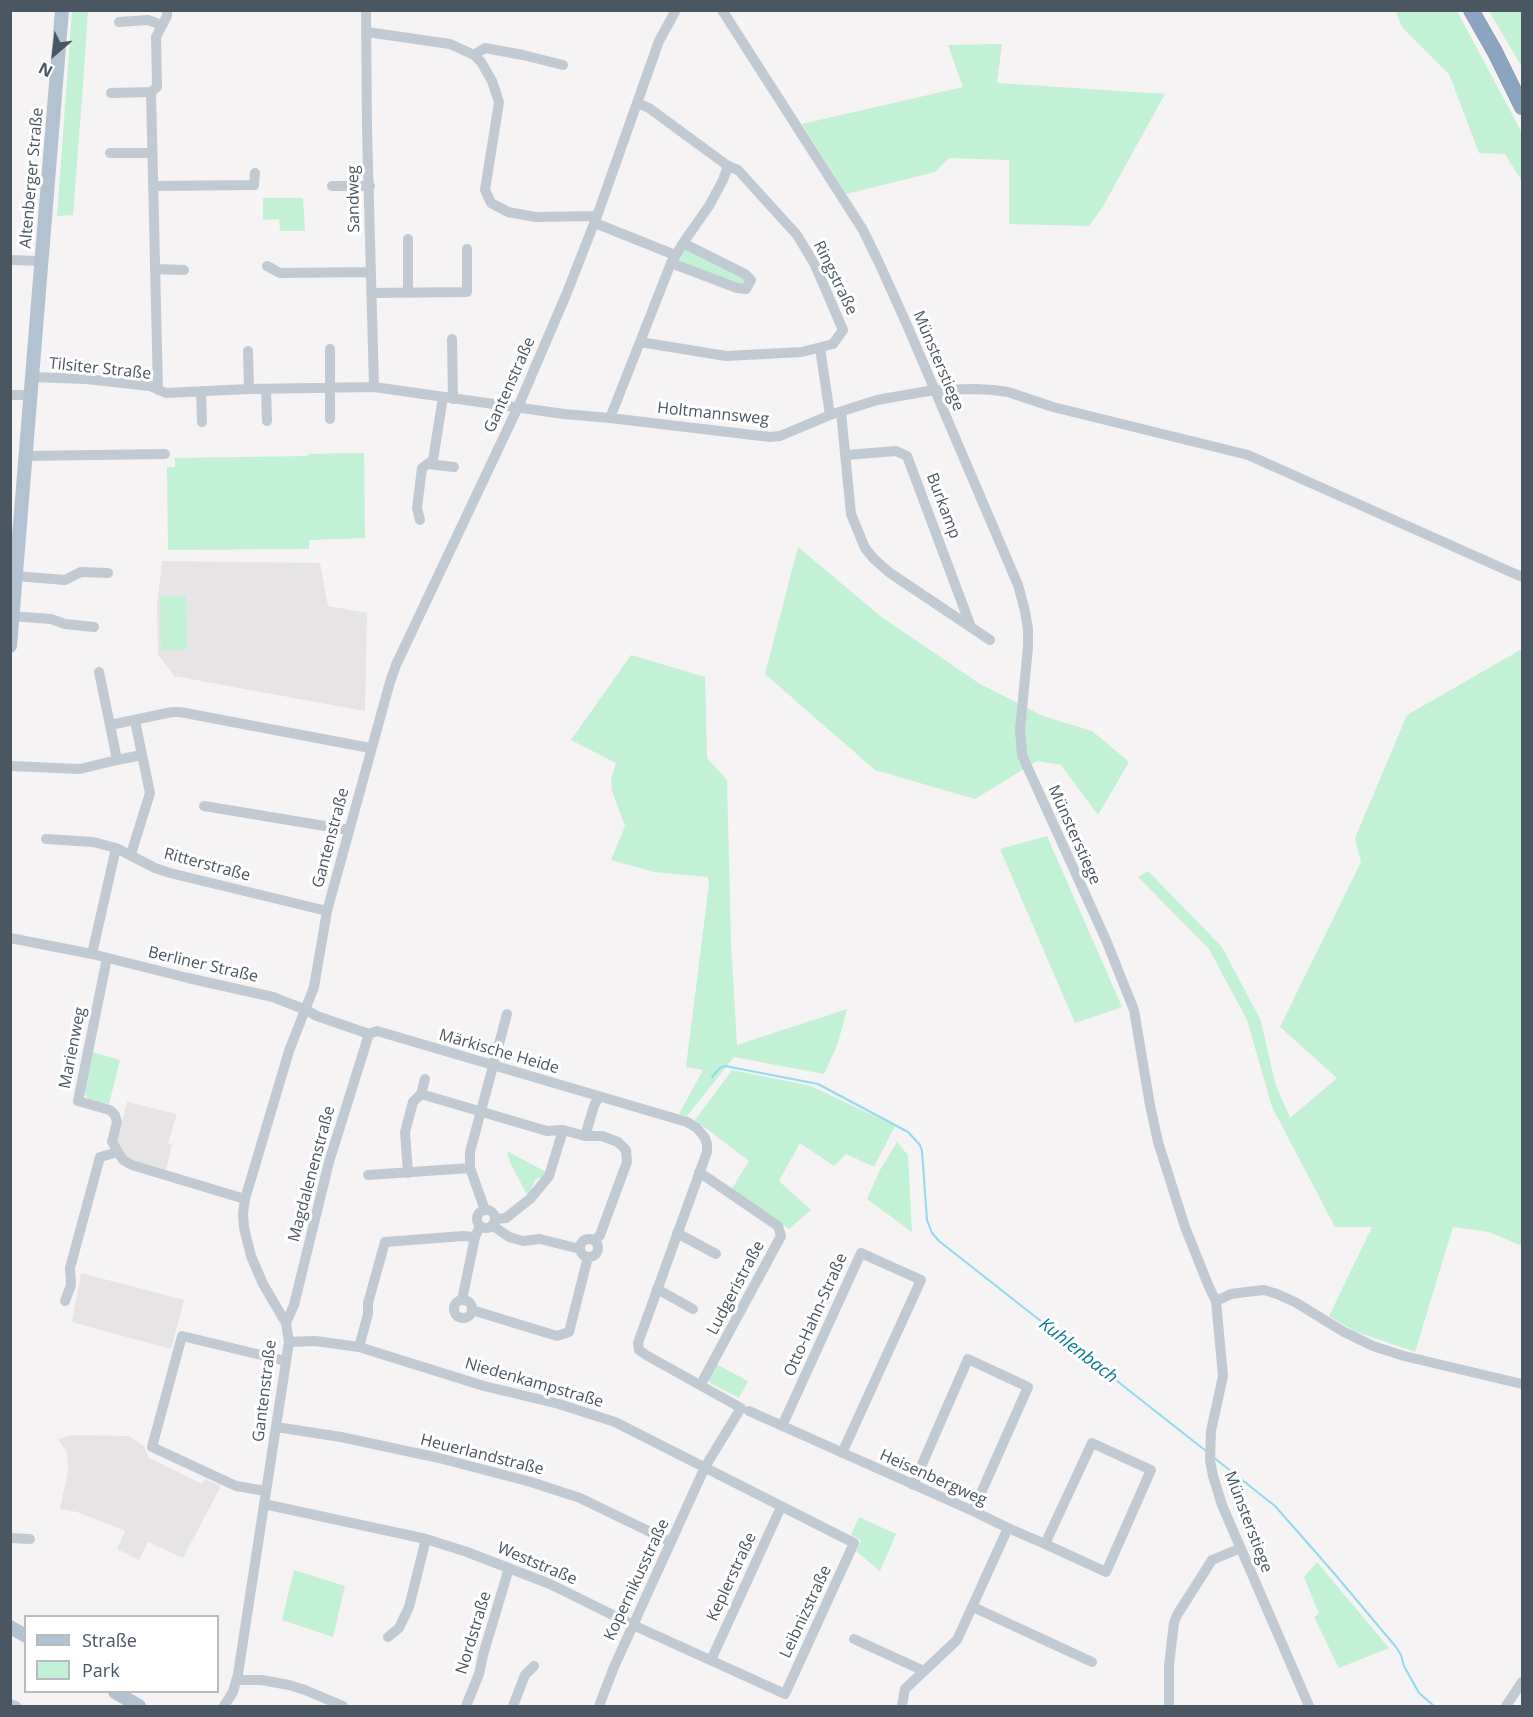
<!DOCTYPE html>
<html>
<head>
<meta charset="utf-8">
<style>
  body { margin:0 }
  #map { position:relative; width:1533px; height:1717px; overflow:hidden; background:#f5f3f3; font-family:"Open Sans",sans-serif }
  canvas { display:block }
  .frame { position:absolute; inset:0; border:12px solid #4a5661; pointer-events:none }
  .legend { position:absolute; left:24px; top:1615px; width:195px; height:78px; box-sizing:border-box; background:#fff; border:2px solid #b7bbc0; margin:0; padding:8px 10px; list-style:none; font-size:18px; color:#4a5661 }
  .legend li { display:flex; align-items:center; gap:12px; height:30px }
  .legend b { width:30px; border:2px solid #b7bbc0 }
  .north { position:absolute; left:24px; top:24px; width:60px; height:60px; -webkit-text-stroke:4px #fff; paint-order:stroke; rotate:208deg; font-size:16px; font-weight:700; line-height:24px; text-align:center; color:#4a5661 }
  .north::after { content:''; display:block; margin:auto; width:21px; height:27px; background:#4a5661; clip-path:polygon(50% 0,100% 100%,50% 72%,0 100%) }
</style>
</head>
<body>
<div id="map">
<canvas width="1533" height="1717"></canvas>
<div class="frame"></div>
<ul class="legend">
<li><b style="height:8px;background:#b3c2d1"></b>Straße</li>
<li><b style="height:16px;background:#c3f1d5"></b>Park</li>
</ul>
<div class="north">N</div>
</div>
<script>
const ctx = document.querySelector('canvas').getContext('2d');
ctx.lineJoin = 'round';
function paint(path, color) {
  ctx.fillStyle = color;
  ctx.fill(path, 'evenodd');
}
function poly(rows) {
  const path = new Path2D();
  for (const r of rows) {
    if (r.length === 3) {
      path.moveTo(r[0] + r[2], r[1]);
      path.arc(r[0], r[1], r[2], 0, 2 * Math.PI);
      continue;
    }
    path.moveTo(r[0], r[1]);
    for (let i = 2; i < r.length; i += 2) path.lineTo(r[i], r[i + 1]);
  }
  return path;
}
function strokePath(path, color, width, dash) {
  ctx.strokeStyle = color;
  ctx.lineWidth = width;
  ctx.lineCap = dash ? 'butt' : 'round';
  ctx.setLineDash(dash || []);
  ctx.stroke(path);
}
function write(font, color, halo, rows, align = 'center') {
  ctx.font = font + ' "Open Sans",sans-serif';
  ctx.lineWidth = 6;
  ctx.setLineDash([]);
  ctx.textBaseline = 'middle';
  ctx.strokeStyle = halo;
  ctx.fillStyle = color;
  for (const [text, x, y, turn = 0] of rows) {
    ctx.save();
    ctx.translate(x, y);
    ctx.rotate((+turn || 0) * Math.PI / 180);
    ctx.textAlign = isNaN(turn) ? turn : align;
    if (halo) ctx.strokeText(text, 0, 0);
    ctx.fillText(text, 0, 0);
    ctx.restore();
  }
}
paint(poly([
  [162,561,320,563,328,606,367,613,365,711,174,676,158,654,157,605],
  [127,1102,177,1114,168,1143,172,1144,166,1170,127,1158,117,1143],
  [81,1273,184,1300,171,1349,72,1322],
  [72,1435,128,1436,144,1446,149,1458,202,1484,205,1479,221,1486,183,1558,148,1542,139,1560,117,1549,125,1531,77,1512,60,1509,68,1471,67,1453,58,1439]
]), '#e6e4e5');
paint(poly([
  [72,11,88,11,82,98,73,215,57,216],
  [1396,11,1457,11,1522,133,1522,181,1505,154,1479,153,1449,74,1402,27],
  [1489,11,1522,11,1522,67],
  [1002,44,997,83,1165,94,1102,208,1089,226,1009,224,1009,160,949,158,935,172,846,194,802,124,963,87,948,45],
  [263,198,303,198,305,231,280,231,279,219,263,220],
  [683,246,749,280,745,287,674,262],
  [364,453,365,538,309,540,309,549,168,550,167,467,175,467,175,458,308,456,308,454],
  [798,547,880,616,980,684,1043,716,1092,731,1129,762,1098,815,1061,765,1037,761,975,799,875,770,765,674],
  [160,596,186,596,187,649,161,650],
  [1522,649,1522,1246,1489,1232,1453,1227,1415,1352,1354,1331,1329,1316,1372,1227,1335,1227,1272,1107,1247,1020,1209,949,1138,877,1148,871,1222,947,1261,1021,1275,1083,1290,1118,1337,1078,1280,1027,1361,862,1355,838,1407,715],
  [631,655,705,677,707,758,727,780,731,944,737,1045,847,1009,838,1043,824,1074,734,1057,687,1116,679,1114,703,1070,686,1067,709,884,708,877,654,872,611,860,625,826,612,791,611,779,616,763,571,740],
  [1047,836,1122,1007,1075,1023,1000,849],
  [92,1052,120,1060,109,1104,88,1099,84,1093],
  [732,1070,811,1086,895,1126,874,1167,846,1154,834,1166,800,1143,779,1181,811,1210,789,1229,731,1190,749,1161,695,1120],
  [897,1142,908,1155,912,1232,867,1199,880,1170],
  [507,1151,548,1173,535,1180,529,1195,527,1195,510,1162],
  [716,1364,748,1381,739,1398,710,1383,709,1378],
  [859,1517,896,1534,880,1571,856,1551,861,1540,851,1535],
  [1317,1562,1389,1648,1339,1668,1314,1617,1319,1614,1304,1577],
  [294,1570,345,1586,333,1637,282,1620]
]), '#c3f1d5');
strokePath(poly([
  [712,1077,720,1068,725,1066,818,1084,908,1132,920,1145,922,1151,927,1220,932,1233,939,1241,1206,1451],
  [1213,1457,1275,1506,1333,1572,1396,1647,1401,1655,1404,1666,1419,1693,1434,1706]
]), '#90daee', 2);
const highway = poly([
  [1471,10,1495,52,1522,107]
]);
strokePath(highway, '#7690ad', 16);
strokePath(poly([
  [366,10,367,129,374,387],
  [722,10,863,230,880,265,907,325,1018,585,1025,611,1028,629,1028,647,1020,730,1022,755,1106,940,1134,1010,1150,1105,1158,1142,1185,1227,1209,1287,1216,1301,1223,1376,1211,1431,1210,1460,1213,1476,1222,1505,1309,1706],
  [119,22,148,20,162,25],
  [367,32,450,44,474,55,481,62,492,81,499,102,485,190,491,203,508,212,535,217,597,216],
  [474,55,485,48,523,55,563,65],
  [151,92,158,390],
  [111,93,151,92,157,87,156,37,167,16,167,10],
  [637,103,649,108,728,166,738,170,797,235,815,265,843,330,833,344,802,352,726,356,640,342,671,263,683,243,709,206,723,180,728,166],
  [110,153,152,153],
  [153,186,254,185,255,173],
  [332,186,370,186],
  [595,223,675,255],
  [408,239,408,293],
  [10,260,42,261],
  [671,263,737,288,746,289,751,280,745,274,683,243],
  [267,266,280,273,370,272],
  [155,269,184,270],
  [371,293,467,292,467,249],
  [452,339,453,399],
  [820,348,830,415],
  [330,349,330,419],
  [248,351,249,389],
  [32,377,86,379,150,386,166,393,249,389,374,387,564,414,610,418,770,437,780,436,830,415,877,400,934,390,975,389,993,390,1008,392,1053,407,1248,455,1522,577],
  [266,389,267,421],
  [201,391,202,422],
  [10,395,31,395],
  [841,412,851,514,865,548,874,559,890,573,990,640],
  [610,418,640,342],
  [846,455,896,451,907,456,971,627],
  [26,456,165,454],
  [428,464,454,467],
  [420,520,417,508,422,468,433,460,443,397],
  [16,576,65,580,81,572,108,573],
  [10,616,51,619,65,624,94,627],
  [99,672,110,725],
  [142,755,117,760,110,725,172,712,180,712,370,748],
  [10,766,80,769,117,760],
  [204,806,349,830],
  [46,839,93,842,116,848,155,868,170,873,327,911],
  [131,854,150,793,135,721],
  [10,938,92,954,188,978,273,997,306,1010,317,1016,369,1034,377,1031,687,1122,697,1128,705,1138,707,1144,707,1152,638,1343,639,1350,646,1355,741,1408,705,1467,614,1667,599,1706],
  [92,954,116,848],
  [107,958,78,1101,110,1110,115,1115,117,1122,112,1142,123,1160,132,1165,245,1199],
  [421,1094,547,1131,563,1130,585,1136],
  [699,1172,778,1226,781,1236,701,1384],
  [408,1173,405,1132,413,1102,421,1094,425,1079],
  [368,1175,470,1168],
  [485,1210,470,1168,470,1152,507,1014],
  [486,1219,9],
  [495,1219,506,1218,531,1198,549,1176,563,1130],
  [492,1225,509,1237,523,1241,540,1239,580,1249],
  [677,1233,716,1254],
  [589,1248,9],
  [595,1241,600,1235,627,1162,626,1150,618,1142,602,1136,585,1136,594,1106,599,1096],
  [657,1289,693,1309],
  [462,1300,475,1237,480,1226],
  [463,1309,9],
  [65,1301,71,1285,70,1268,100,1157,118,1152],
  [1216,1301,1231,1294,1246,1292,1264,1290,1277,1294,1295,1302,1344,1332,1373,1346,1404,1356,1522,1384],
  [472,1310,557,1336,569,1332,588,1257],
  [286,1323,294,1305,329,1162,369,1034],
  [359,1347,368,1314,368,1303,385,1242,463,1236,475,1237],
  [749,1411,973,1511,1008,1528,1045,1544,1106,1572,1151,1470,1092,1443,1045,1544],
  [782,1426,861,1253,921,1280,842,1453],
  [276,1427,341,1437,439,1458,531,1482,580,1498,671,1542],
  [913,1485,968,1359,1028,1387,973,1511],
  [266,1491,236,1486,152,1447,182,1336,286,1361],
  [264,1504,426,1539,467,1552,550,1584,633,1625,785,1694,854,1543,615,1422,559,1404,484,1386,359,1347,315,1341,289,1342],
  [10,1538,30,1539],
  [973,1607,1092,1662],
  [388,1637,399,1628,409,1607,426,1539],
  [854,1639,924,1671],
  [711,1660,781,1507],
  [237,1680,262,1680,289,1685,305,1690,343,1706],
  [10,1704,16,1706],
  [224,1706,233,1692,238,1674,289,1342,286,1323,263,1284,251,1256,244,1228,243,1213,245,1199,289,1051,314,987,327,911,390,682,396,665,518,407,566,295,597,216,659,41,676,10],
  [466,1706,479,1674,483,1655,509,1568],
  [513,1706,525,1675,534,1666],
  [902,1706,905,1689,957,1640,1008,1528],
  [1169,1706,1169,1665,1174,1623,1177,1615,1212,1560,1241,1548],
  [1506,1706,1522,1682]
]), '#c1cad2', 10);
strokePath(poly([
  [10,646,62,10],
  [10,1627,26,1636],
  [115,1692,139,1706]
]), '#b3c2d1', 14);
strokePath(highway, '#8ba5c1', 15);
write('16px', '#4a5661', '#fff', [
  ["Altenberger Straße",32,178,-85],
  ["Sandweg",354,199,-91],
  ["Ringstraße",835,278,64],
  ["Münsterstiege",938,361,67],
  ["Tilsiter Straße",100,369,6],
  ["Gantenstraße",510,385,-66],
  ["Holtmannsweg",713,414,6],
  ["Burkamp",943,506,69],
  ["Münsterstiege",1074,835,66],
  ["Gantenstraße",331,838,-75],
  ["Ritterstraße",207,865,15],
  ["Berliner Straße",203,965,13],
  ["Marienweg",73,1048,-79],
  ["Märkische Heide",499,1052,16],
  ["Magdalenenstraße",312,1174,-75],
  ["Ludgeristraße",736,1288,-62],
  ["Otto-Hahn-Straße",816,1315,-66],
  ["Niedenkampstraße",534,1383,16],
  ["Gantenstraße",265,1391,-83],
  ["Heuerlandstraße",482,1455,14],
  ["Heisenbergweg",933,1478,24],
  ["Münsterstiege",1248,1522,69],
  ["Weststraße",537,1564,23],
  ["Keplerstraße",732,1577,-65],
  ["Kopernikusstraße",637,1580,-65],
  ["Leibnizstraße",806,1612,-65],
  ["Nordstraße",474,1633,-73]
]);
write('italic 18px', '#0c7c9b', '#fff', [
  ["Kuhlenbach",1078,1351,38]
]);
</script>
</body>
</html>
